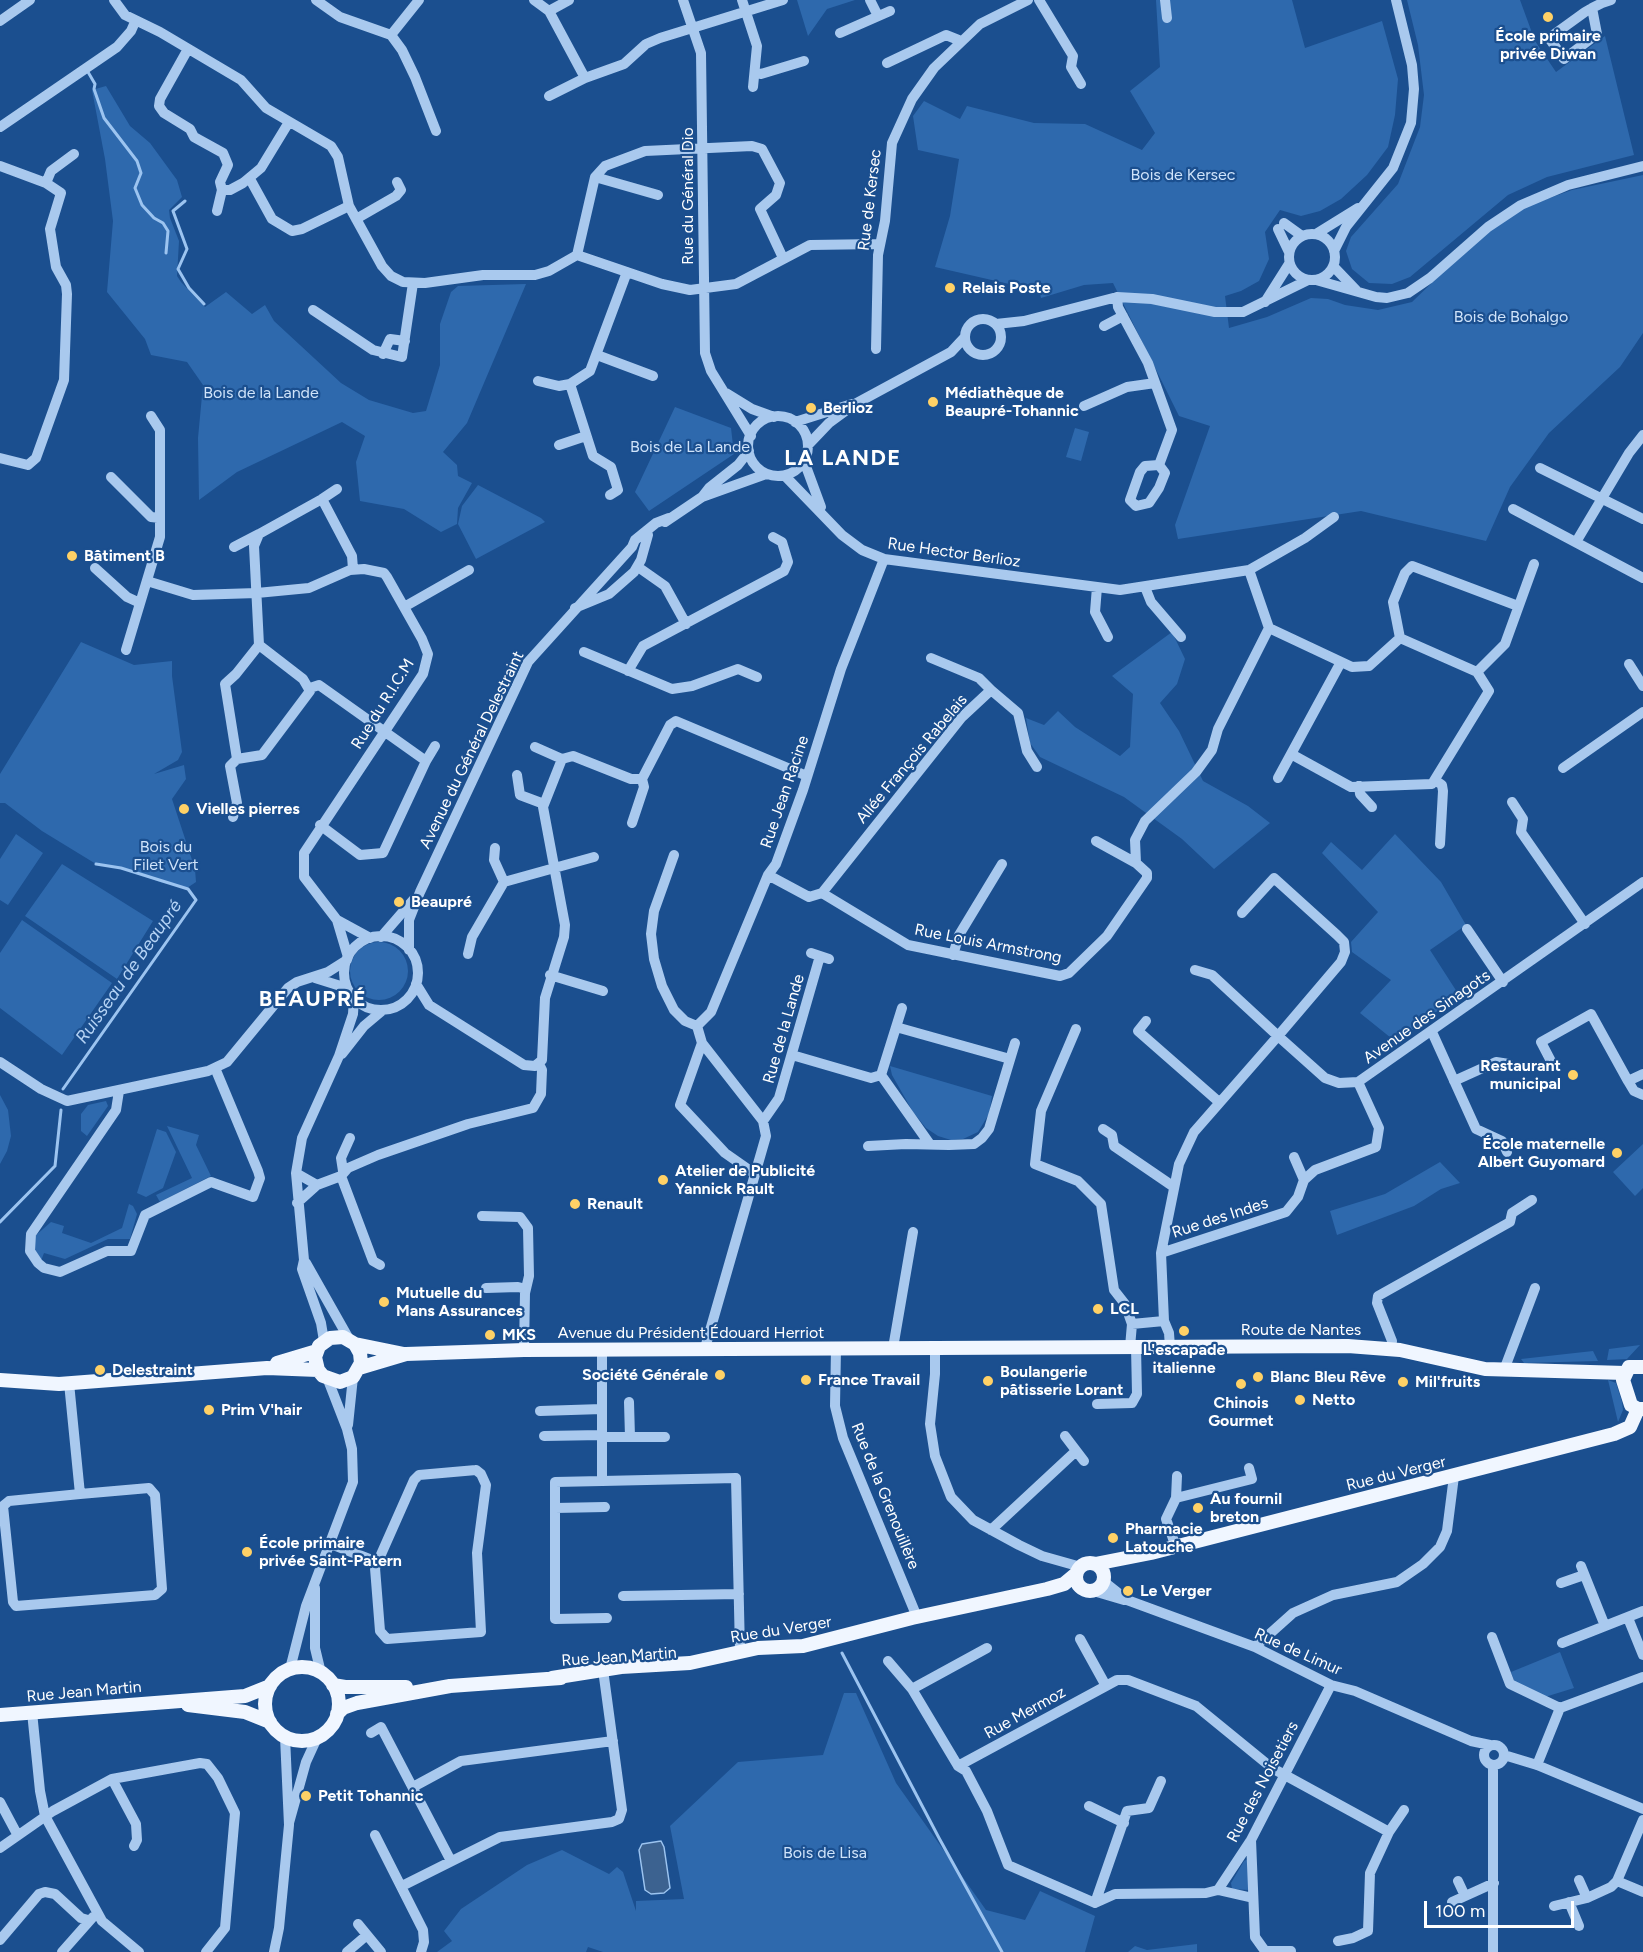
<!DOCTYPE html>
<html>
<head>
<meta charset="utf-8">
<style>
  body { margin:0 }
  #map { position:relative; width:1643px; height:1952px; overflow:hidden; background:#1b4f8f; font-family:Figtree,sans-serif }
  canvas { display:block }
  .scale { position:absolute; left:1424px; top:1901px; width:150px; height:27px; box-sizing:border-box; border:3px solid #fff; border-top:0; padding-left:8px; font-size:18px; line-height:21px; white-space:nowrap; color:#fff; -webkit-text-stroke:4px #1b4f8f; paint-order:stroke }
</style>
</head>
<body>
<div id="map">
<canvas width="1643" height="1952"></canvas>
<div class="scale">100 m</div>
</div>
<script>
const ctx = document.querySelector('canvas').getContext('2d');
ctx.lineJoin = 'round';
function paint(path, color) {
  ctx.fillStyle = color;
  ctx.fill(path, 'evenodd');
}
function poly(rows) {
  const path = new Path2D();
  for (const r of rows) {
    if (r.length === 3) {
      path.moveTo(r[0] + r[2], r[1]);
      path.arc(r[0], r[1], r[2], 0, 2 * Math.PI);
      continue;
    }
    path.moveTo(r[0], r[1]);
    for (let i = 2; i < r.length; i += 2) path.lineTo(r[i], r[i + 1]);
  }
  return path;
}
function strokePath(path, color, width, dash) {
  ctx.strokeStyle = color;
  ctx.lineWidth = width;
  ctx.lineCap = dash ? 'butt' : 'round';
  ctx.setLineDash(dash || []);
  ctx.stroke(path);
}
function write(font, color, halo, rows, align = 'center') {
  ctx.font = font + ' Figtree,sans-serif';
  ctx.lineWidth = 4.5;
  ctx.setLineDash([]);
  ctx.textBaseline = 'middle';
  ctx.strokeStyle = halo;
  ctx.fillStyle = color;
  for (const [text, x, y, turn = 0] of rows) {
    ctx.save();
    ctx.translate(x, y);
    ctx.rotate((+turn || 0) * Math.PI / 180);
    ctx.textAlign = isNaN(turn) ? turn : align;
    if (halo) ctx.strokeText(text, 0, 0);
    ctx.fillText(text, 0, 0);
    ctx.restore();
  }
}
paint(poly([
  [797,0,855,0,827,9,808,36],
  [1156,0,1292,0,1305,48,1382,21,1398,79,1395,115,1388,147,1367,175,1341,199,1320,211,1301,216,1280,210,1265,232,1269,259,1259,281,1241,291,1225,296,1229,328,1267,317,1311,298,1328,299,1345,305,1378,310,1412,302,1477,239,1524,207,1572,190,1643,175,1643,333,1620,367,1549,433,1510,487,1486,541,1361,511,1178,539,1175,525,1210,426,1179,416,1113,283,1084,285,1041,298,1040,294,1031,289,935,267,950,216,959,159,918,150,913,116,924,101,960,119,967,106,1034,123,1085,124,1142,150,1155,133,1130,91,1160,67],
  [1407,0,1520,0,1535,41,1556,72,1605,36,1634,155,1547,177,1508,195,1410,277,1392,284,1369,283,1352,269,1346,251,1351,237,1398,184,1420,127,1424,95,1418,45],
  [106,86,130,126,150,143,177,180,182,197,169,210,170,218,179,241,177,276,181,282,205,307,226,292,252,314,265,305,274,321,341,383,369,400,413,413,426,411,440,365,440,324,451,292,458,286,526,284,467,423,443,452,457,465,458,476,472,483,458,508,457,524,441,532,404,509,360,501,356,462,365,436,342,422,237,472,199,500,198,438,203,385,187,362,151,355,145,339,107,292,113,221,105,159,92,90],
  [675,407,731,428,734,454,649,511,635,492],
  [1075,428,1089,432,1081,461,1066,457],
  [478,485,541,518,545,522,476,559,458,524,462,506],
  [1172,632,1185,659,1177,684,1160,703,1179,731,1203,781,1248,806,1270,823,1214,869,1182,839,1124,797,1040,757,1030,743,1026,718,1044,725,1058,711,1075,727,1120,756,1130,747,1133,694,1112,676],
  [81,642,134,665,172,661,172,676,182,752,178,760,154,774,184,765,186,779,172,799,195,869,196,882,187,888,160,882,121,868,96,864,42,831,5,803,0,803,0,774],
  [16,834,43,853,8,905,0,900,0,859],
  [1395,834,1441,882,1466,925,1430,950,1459,995,1396,1042,1360,1013,1391,980,1352,952,1351,942,1378,912,1322,853,1331,842,1362,870],
  [62,864,153,921,117,979,25,916],
  [22,920,112,983,62,1055,0,1008,0,953],
  [379,971,29],
  [890,1066,992,1096,989,1114,978,1132,963,1139,951,1140,938,1136,926,1128,913,1112,892,1075],
  [0,1095,8,1110,11,1136,7,1151,0,1164],
  [106,1101,108,1106,87,1136,81,1131,81,1114,88,1105],
  [167,1126,199,1135,196,1145,211,1176,160,1202,156,1195,192,1178],
  [157,1129,166,1132,176,1152,163,1188,146,1197,137,1193],
  [1643,1144,1643,1188,1635,1196,1613,1172],
  [1440,1162,1460,1183,1441,1189,1414,1206,1337,1235,1330,1211,1385,1194],
  [129,1204,133,1206,137,1214,130,1239,108,1239,65,1259,44,1253,41,1261,35,1253,35,1236,51,1222,64,1226,62,1233,91,1243,122,1228],
  [1640,1345,1627,1359,1607,1360,1609,1349],
  [1593,1351,1598,1361,1524,1363,1521,1359],
  [1608,1380,1616,1383,1622,1402,1623,1410,1618,1422],
  [1560,1652,1574,1688,1545,1697,1515,1683,1511,1672],
  [844,1693,856,1693,896,1783,986,1910,1025,1920,1040,1891,1095,1916,1085,1952,603,1952,588,1947,586,1952,437,1952,452,1941,444,1931,461,1909,527,1865,562,1850,609,1874,617,1867,623,1872,636,1911,636,1901,684,1899,670,1826,738,1762,823,1755],
  [1248,1859,1249,1890,1232,1889,1231,1883,1244,1861],
  [1197,1944,1197,1952,1128,1952,1135,1946,1147,1950]
]), '#2e69ad');
const water = poly([
  [661,1841,664,1847,670,1888,664,1893,651,1894,645,1890,639,1850,642,1844,661,1841]
]);
paint(water, '#3c6290');
strokePath(water, '#9cc4f0', 1.5);
strokePath(poly([
  [88,72,95,84,94,89,104,118,137,161,141,173,135,188,142,205,154,218,163,223,168,231,166,253],
  [185,201,173,211,187,249,178,269,189,288,204,304],
  [63,1089,196,900,188,889,121,868,96,864],
  [0,1222,55,1166,61,1110],
  [842,1653,939,1838,1002,1952]
]), '#9cc4f0', 3);
strokePath(poly([
  [114,0,125,15,160,32,241,80,266,108,331,146,338,157,349,206,382,266,391,276,403,282,425,283,483,275,535,275,549,271,577,255,662,284,690,290,736,284,810,245,879,244],
  [316,0,340,17,391,35,402,50,415,77,436,131],
  [534,0,549,11,585,78],
  [683,0,701,53,705,353,711,371,751,436],
  [742,0,757,46,753,87],
  [870,0,878,16],
  [1039,0,1073,56,1071,67,1081,84],
  [1165,0,1167,18],
  [1592,8,1597,34,1564,59,1549,38,1585,12,1592,8,1602,3,1611,0],
  [549,11,569,0],
  [0,21,30,0],
  [840,33,890,11],
  [391,35,419,0],
  [188,49,160,99,159,106,164,113,190,129,194,137,223,153,228,165,220,182,222,190],
  [887,63,946,35,961,41],
  [755,72,761,74,804,61],
  [549,96,585,78,624,64,646,44,660,38,783,0],
  [0,127,117,47,131,31,135,22],
  [0,166,46,183,61,193,50,229,56,267,66,285,67,294,64,380,36,458,28,465,0,458],
  [595,177,658,195],
  [250,179,272,219,292,231,302,229,349,206],
  [46,183,51,171,74,154],
  [217,211,222,190,230,190,243,183,261,168,289,122],
  [356,219,396,196,401,190,397,182],
  [1284,223,1302,236],
  [1278,229,1289,252],
  [1312,257,23],
  [1316,234,1358,208],
  [1334,251,1346,227,1393,168,1411,123,1414,89,1412,65,1396,0],
  [577,255,595,177,605,166,645,151,752,146,762,149,780,183,776,195,760,209,783,258],
  [1333,266,1356,290],
  [1316,280,1376,297,1387,298,1408,293,1430,278,1488,227,1521,205,1568,185,1643,166],
  [1117,297,1118,307,1148,363,1172,430,1159,465],
  [1265,302,1289,264],
  [313,310,373,350,402,357,413,283],
  [983,337,18],
  [996,324,1024,321,1117,297,1152,299,1215,312,1243,312,1308,280],
  [1104,326,1123,316],
  [876,349,878,255,885,221,892,143,912,99,934,68,980,24,1028,0],
  [383,354,390,339,405,341],
  [597,355,653,376],
  [538,381,559,386,570,384],
  [726,393,752,409,774,417],
  [1084,406,1127,387,1155,383],
  [778,446,30],
  [795,422,852,404],
  [559,445,586,436],
  [808,445,829,423,855,404,951,352,965,337],
  [804,461,821,507],
  [1159,465,1165,473,1159,488,1149,503,1136,506,1130,500,1140,472,1145,466,1159,465],
  [1540,468,1643,519],
  [785,476,842,535,862,550,884,559,1120,590,1249,570,1305,538,1334,517],
  [111,477,151,517,160,518],
  [610,495,618,490,611,467,593,456,570,384,590,371,627,272],
  [702,497,766,474],
  [322,499,337,489],
  [1513,509,1643,578],
  [665,522,702,497,709,488,738,465,749,451],
  [1576,542,1629,453,1643,435],
  [234,547,259,534],
  [638,567,665,586,686,624],
  [95,568,127,597,140,603],
  [1249,570,1269,628,1352,667,1369,666,1400,638,1477,672,1505,644,1534,564],
  [147,581,193,595,257,593,309,588,350,570,364,569,384,573,387,577,422,639,428,654,423,674,304,853,304,877,337,920,348,957],
  [1097,587,1095,612,1108,637],
  [1145,587,1151,602,1181,637],
  [404,607,469,570],
  [575,608,609,594,634,572,641,560,648,535],
  [1400,638,1393,602,1405,573,1412,566,1518,606],
  [259,645,303,679,310,691,262,755,237,759,225,684,236,674,259,645],
  [259,645,254,546,259,534,322,499,352,556,353,569],
  [126,650,160,537,160,430,151,416],
  [584,652,672,689,692,686,738,669,757,677],
  [931,658,979,678,991,690],
  [1629,664,1643,686],
  [628,671,643,646,784,571,788,562,782,542,773,537],
  [310,688,319,685,426,761,383,853,360,855,320,825],
  [535,747,562,759],
  [1291,754,1351,787,1432,784,1489,691,1477,672],
  [426,761,435,746],
  [1563,768,1643,712],
  [517,775,520,795,544,804],
  [1278,778,1341,662],
  [1435,780,1442,785,1443,791,1440,844],
  [1359,786,1360,794,1372,807],
  [1512,802,1523,819,1521,832,1585,924],
  [233,817,237,803,230,766,237,759],
  [632,823,644,787,642,779],
  [495,848,494,860,504,882],
  [674,855,654,911,651,934,654,959,662,986,674,1010,685,1021,697,1026],
  [1136,863,1135,840,1145,821,1196,772,1212,750,1218,729,1269,628],
  [768,875,809,897,822,893,908,945,1060,976,1069,973,1107,936,1147,878,1147,873,1136,863,1096,841],
  [822,893,962,717,991,690,1018,713,1027,751,1037,767],
  [337,920,370,938],
  [1467,929,1503,982],
  [381,973,37],
  [381,937,414,899],
  [409,950,409,920,420,892,528,662,632,547,635,540,656,523,669,518],
  [811,953,829,959],
  [468,954,472,937,504,882,594,857],
  [953,955,959,935,1002,864],
  [1195,970,1212,975,1278,1036,1341,962,1345,952,1344,942,1337,935,1274,878,1242,913],
  [550,975,603,991],
  [315,978,347,988],
  [416,984,429,1005,524,1065,535,1066,542,1060,545,998,564,937,565,925,543,807,562,759,573,756,631,779,642,779,670,725,676,721,807,776],
  [1146,1021,1138,1031,1219,1102],
  [697,1026,711,1012,768,875,776,864,803,790,841,669,884,559],
  [697,1026,702,1043,763,1121],
  [896,1027,1010,1059],
  [1076,1029,1041,1111,1035,1164,1078,1181,1101,1204,1114,1290,1125,1304,1132,1324,1130,1347],
  [1432,1032,1476,1129,1502,1141,1507,1152],
  [702,1043,680,1105,725,1153,755,1174],
  [342,1054,364,1026,383,1010],
  [792,1055,871,1078,881,1075],
  [0,1062,41,1089,67,1101,208,1071,227,1062,288,988,297,982,328,972,347,960],
  [1553,1065,1541,1042,1591,1014,1628,1081,1643,1074],
  [881,1075,929,1143],
  [881,1075,902,1008],
  [1454,1081,1496,1062,1509,1064],
  [1628,1081,1634,1091,1643,1095],
  [119,1091,116,1110,31,1234,30,1251,38,1263,44,1268,60,1272,107,1251,131,1251,145,1215,211,1182,253,1197,260,1178,258,1171,215,1068],
  [1103,1129,1112,1135,1114,1146,1174,1187],
  [868,1146,906,1144,949,1145,974,1144,982,1138,989,1129,1015,1043],
  [1294,1157,1304,1180],
  [343,1171,341,1158,350,1138],
  [296,1173,317,1185],
  [341,1176,348,1168,378,1155,468,1124,533,1108,541,1094,542,1070,539,1064],
  [297,1203,317,1185,341,1176,373,1261,380,1265],
  [482,1216,520,1217,528,1228,529,1276,525,1293,524,1350],
  [1161,1253,1286,1212,1298,1197,1304,1180,1315,1170,1376,1147,1379,1128,1358,1082],
  [306,1263,349,1339],
  [486,1288,518,1287,526,1289],
  [1132,1324,1164,1321],
  [324,1341,321,1323,302,1269,304,1260,296,1173,302,1138,339,1056,353,1014,354,998],
  [1170,1347,1169,1333,1164,1321,1161,1253,1179,1164,1194,1132,1278,1036,1325,1078,1339,1083,1358,1082,1643,882],
  [705,1348,766,1136,763,1121,779,1098,820,956],
  [836,1348,835,1406,843,1438,917,1617],
  [893,1348,913,1232],
  [935,1348,935,1374,930,1424,935,1456,951,1497,973,1520,1019,1545,1042,1556,1081,1567],
  [602,1349,602,1481,736,1478,740,1651],
  [1391,1349,1392,1341,1377,1303,1378,1296,1510,1222,1512,1213,1532,1200],
  [1504,1370,1535,1288],
  [69,1383,80,1494,9,1501,3,1506,13,1602,16,1606,155,1595,162,1589,155,1495,149,1488,80,1494],
  [629,1402,630,1437],
  [1097,1404,1132,1403,1137,1394,1136,1347],
  [540,1411,602,1409],
  [348,1425,353,1377],
  [544,1436,602,1435],
  [1065,1436,1084,1461],
  [602,1437,665,1437],
  [476,1470,481,1474,486,1485,477,1553,481,1632,387,1639,380,1631,375,1568,414,1480,419,1475,476,1470],
  [602,1481,555,1482,555,1619,607,1618],
  [1176,1498,1252,1479,1249,1468],
  [555,1508,605,1507],
  [991,1530,1076,1451],
  [331,1544,377,1562],
  [1176,1547,1166,1519,1176,1498,1177,1476],
  [1581,1566,1605,1626],
  [1103,1581,1127,1600,1255,1647,1331,1685,1355,1691,1471,1741,1490,1745],
  [1561,1583,1584,1575],
  [315,1588,315,1648,321,1673],
  [1090,1590,1124,1600],
  [623,1596,739,1594],
  [1628,1618,1643,1655],
  [1492,1637,1510,1684,1560,1708],
  [1562,1643,1643,1611],
  [1255,1647,1293,1613,1333,1595,1397,1582,1423,1564,1440,1547,1447,1531,1454,1476],
  [888,1661,912,1689,958,1766,966,1771,987,1811,1008,1865,1095,1903,1115,1894,1206,1893,1218,1890,1251,1840,1331,1685],
  [290,1669,306,1606,353,1482,352,1449,347,1429,328,1380],
  [1106,1686,1117,1680,1128,1680,1196,1706,1272,1768,1389,1832,1370,1873,1368,1931,1353,1938,1338,1941],
  [912,1689,987,1648],
  [32,1712,40,1791,45,1816,102,1921,139,1952],
  [371,1733,381,1727,451,1861],
  [1494,1755,10],
  [1504,1755,1537,1765,1643,1809],
  [1493,1765,1493,1952],
  [1537,1765,1560,1708,1643,1677],
  [958,1766,1106,1686,1080,1639],
  [112,1779,136,1824,137,1840,134,1846],
  [413,1787,461,1761,613,1741],
  [0,1802,17,1834],
  [1089,1806,1124,1823],
  [289,1823,306,1762,317,1738],
  [1389,1832,1404,1810],
  [375,1835,423,1930,424,1942,421,1952],
  [1251,1840,1255,1937,1265,1951,1291,1951],
  [0,1848,53,1811,112,1779,200,1763,207,1764,218,1778,235,1813,225,1928,206,1952],
  [1579,1880,1587,1898],
  [1458,1881,1465,1896],
  [1617,1881,1643,1892],
  [402,1886,500,1837,612,1822,619,1819,622,1810,604,1677],
  [1218,1890,1253,1898],
  [1452,1902,1494,1883],
  [1569,1902,1579,1926],
  [1095,1903,1127,1811,1149,1808,1161,1781],
  [1554,1906,1587,1898,1611,1887,1617,1881,1643,1820],
  [358,1924,367,1935],
  [0,1940,39,1894,45,1892,55,1894,81,1918,88,1920],
  [62,1952,93,1917],
  [274,1952,279,1928,289,1825,285,1737],
  [347,1952,367,1935,381,1952]
]), '#a9c9ee', 10);
strokePath(poly([
  [355,1344,360,1353,361,1363,353,1377,340,1382,323,1376,318,1370,315,1357,319,1346,330,1338,343,1337,355,1344,404,1354],
  [277,1363,317,1351],
  [1643,1367,1629,1367,1623,1380,1631,1405,1638,1409,1643,1409],
  [359,1368,406,1354,524,1350,1348,1346,1400,1350,1485,1369,1625,1373],
  [0,1380,59,1384,267,1368,318,1370],
  [1090,1577,14],
  [1095,1564,1151,1553,1614,1434,1630,1427,1638,1409],
  [302,1704,37],
  [552,1678,621,1667,690,1663,758,1648,803,1646,912,1618,1047,1589,1064,1584,1076,1574],
  [333,1685,345,1687,406,1687],
  [188,1705,245,1712,270,1722],
  [337,1714,343,1708,357,1703,450,1686,561,1678],
  [0,1715,245,1696,270,1686]
]), '#f0f6ff', 14);
for (const [x, y, r, color] of [
  [1548,17,6,"#ffd166"],
  [950,288,6,"#ffd166"],
  [933,402,6,"#ffd166"],
  [811,408,6,"#ffd166"],
  [72,556,6,"#ffd166"],
  [184,809,6,"#ffd166"],
  [399,902,6,"#ffd166"],
  [1573,1075,6,"#ffd166"],
  [1617,1153,6,"#ffd166"],
  [663,1180,6,"#ffd166"],
  [575,1204,6,"#ffd166"],
  [384,1302,6,"#ffd166"],
  [1098,1309,6,"#ffd166"],
  [1184,1331,6,"#ffd166"],
  [490,1335,6,"#ffd166"],
  [100,1370,6,"#ffd166"],
  [720,1375,6,"#ffd166"],
  [1258,1377,6,"#ffd166"],
  [806,1380,6,"#ffd166"],
  [988,1381,6,"#ffd166"],
  [1403,1382,6,"#ffd166"],
  [1241,1384,6,"#ffd166"],
  [1300,1400,6,"#ffd166"],
  [209,1410,6,"#ffd166"],
  [1198,1508,6,"#ffd166"],
  [1113,1538,6,"#ffd166"],
  [247,1552,6,"#ffd166"],
  [1128,1591,6,"#ffd166"],
  [306,1796,6,"#ffd166"]
]) {
  const dot = new Path2D();
  dot.arc(x, y, r, 0, 2 * Math.PI);
  ctx.fillStyle = color;
  ctx.fill(dot);
  strokePath(dot, '#1b4f8f', 2);
}
write('bold 16px', '#fff', '#1b4f8f', [
  ["École primaire",1548,36,"center"],
  ["privée Diwan",1548,54,"center"],
  ["Relais Poste",962,288],
  ["Médiathèque de",945,393],
  ["Beaupré-Tohannic",945,411],
  ["Berlioz",823,408],
  ["Bâtiment B",84,556],
  ["Vielles pierres",196,809],
  ["Beaupré",411,902],
  ["Restaurant",1561,1066,"right"],
  ["municipal",1561,1084,"right"],
  ["École maternelle",1605,1144,"right"],
  ["Albert Guyomard",1605,1162,"right"],
  ["Atelier de Publicité",675,1171],
  ["Yannick Rault",675,1189],
  ["Renault",587,1204],
  ["Mutuelle du",396,1293],
  ["Mans Assurances",396,1311],
  ["LCL",1110,1309],
  ["MKS",502,1335],
  ["L'escapade",1184,1350,"center"],
  ["italienne",1184,1368,"center"],
  ["Delestraint",112,1370],
  ["Boulangerie",1000,1372],
  ["pâtisserie Lorant",1000,1390],
  ["Société Générale",708,1375,"right"],
  ["Blanc Bleu Rêve",1270,1377],
  ["France Travail",818,1380],
  ["Mil'fruits",1415,1382],
  ["Netto",1312,1400],
  ["Chinois",1241,1403,"center"],
  ["Gourmet",1241,1421,"center"],
  ["Prim V'hair",221,1410],
  ["Au fournil",1210,1499],
  ["breton",1210,1517],
  ["Pharmacie",1125,1529],
  ["Latouche",1125,1547],
  ["École primaire",259,1543],
  ["privée Saint-Patern",259,1561],
  ["Le Verger",1140,1591],
  ["Petit Tohannic",318,1796]
], 'left');
write('16px', '#cfe3fa', '#1b4f8f', [
  ["Bois de Kersec",1183,175],
  ["Bois de Bohalgo",1511,317],
  ["Bois de la Lande",261,393],
  ["Bois de La Lande",690,447],
  ["Bois du",166,847],
  ["Filet Vert",166,865],
  ["Bois de Lisa",825,1853]
]);
write('16px', '#fff', '#1b4f8f', [
  ["Rue du Général Dio",688,196,-90],
  ["Rue de Kersec",870,200,-83],
  ["Rue Hector Berlioz",954,553,8],
  ["Rue du R.I.C.M",383,704,-58],
  ["Avenue du Général Delestraint",472,750,-64],
  ["Allée François Rabelais",912,759,-50],
  ["Rue Jean Racine",785,792,-71],
  ["Rue Louis Armstrong",988,944,11],
  ["Avenue des Sinagots",1427,1017,-35],
  ["Rue de la Lande",784,1029,-74],
  ["Rue des Indes",1220,1218,-18],
  ["Route de Nantes",1301,1330],
  ["Avenue du Président Édouard Herriot",691,1333],
  ["Rue du Verger",1396,1474,-14],
  ["Rue de la Grenouillère",885,1496,68],
  ["Rue du Verger",781,1630,-9],
  ["Rue de Limur",1298,1652,24],
  ["Rue Jean Martin",619,1657,-4],
  ["Rue Jean Martin",84,1692,-5],
  ["Rue Mermoz",1025,1713,-29],
  ["Rue des Noisetiers",1263,1782,-62]
]);
write('italic 18px', '#b5d3f5', '#1b4f8f', [
  ["Ruisseau de Beaupré",129,972,-55]
]);
ctx.letterSpacing = '1.5px';
write('bold 22px', '#fff', '#1b4f8f', [
  ["LA LANDE",843,459],
  ["BEAUPRÉ",313,1000]
]);
ctx.letterSpacing = '0px';
</script>
</body>
</html>
